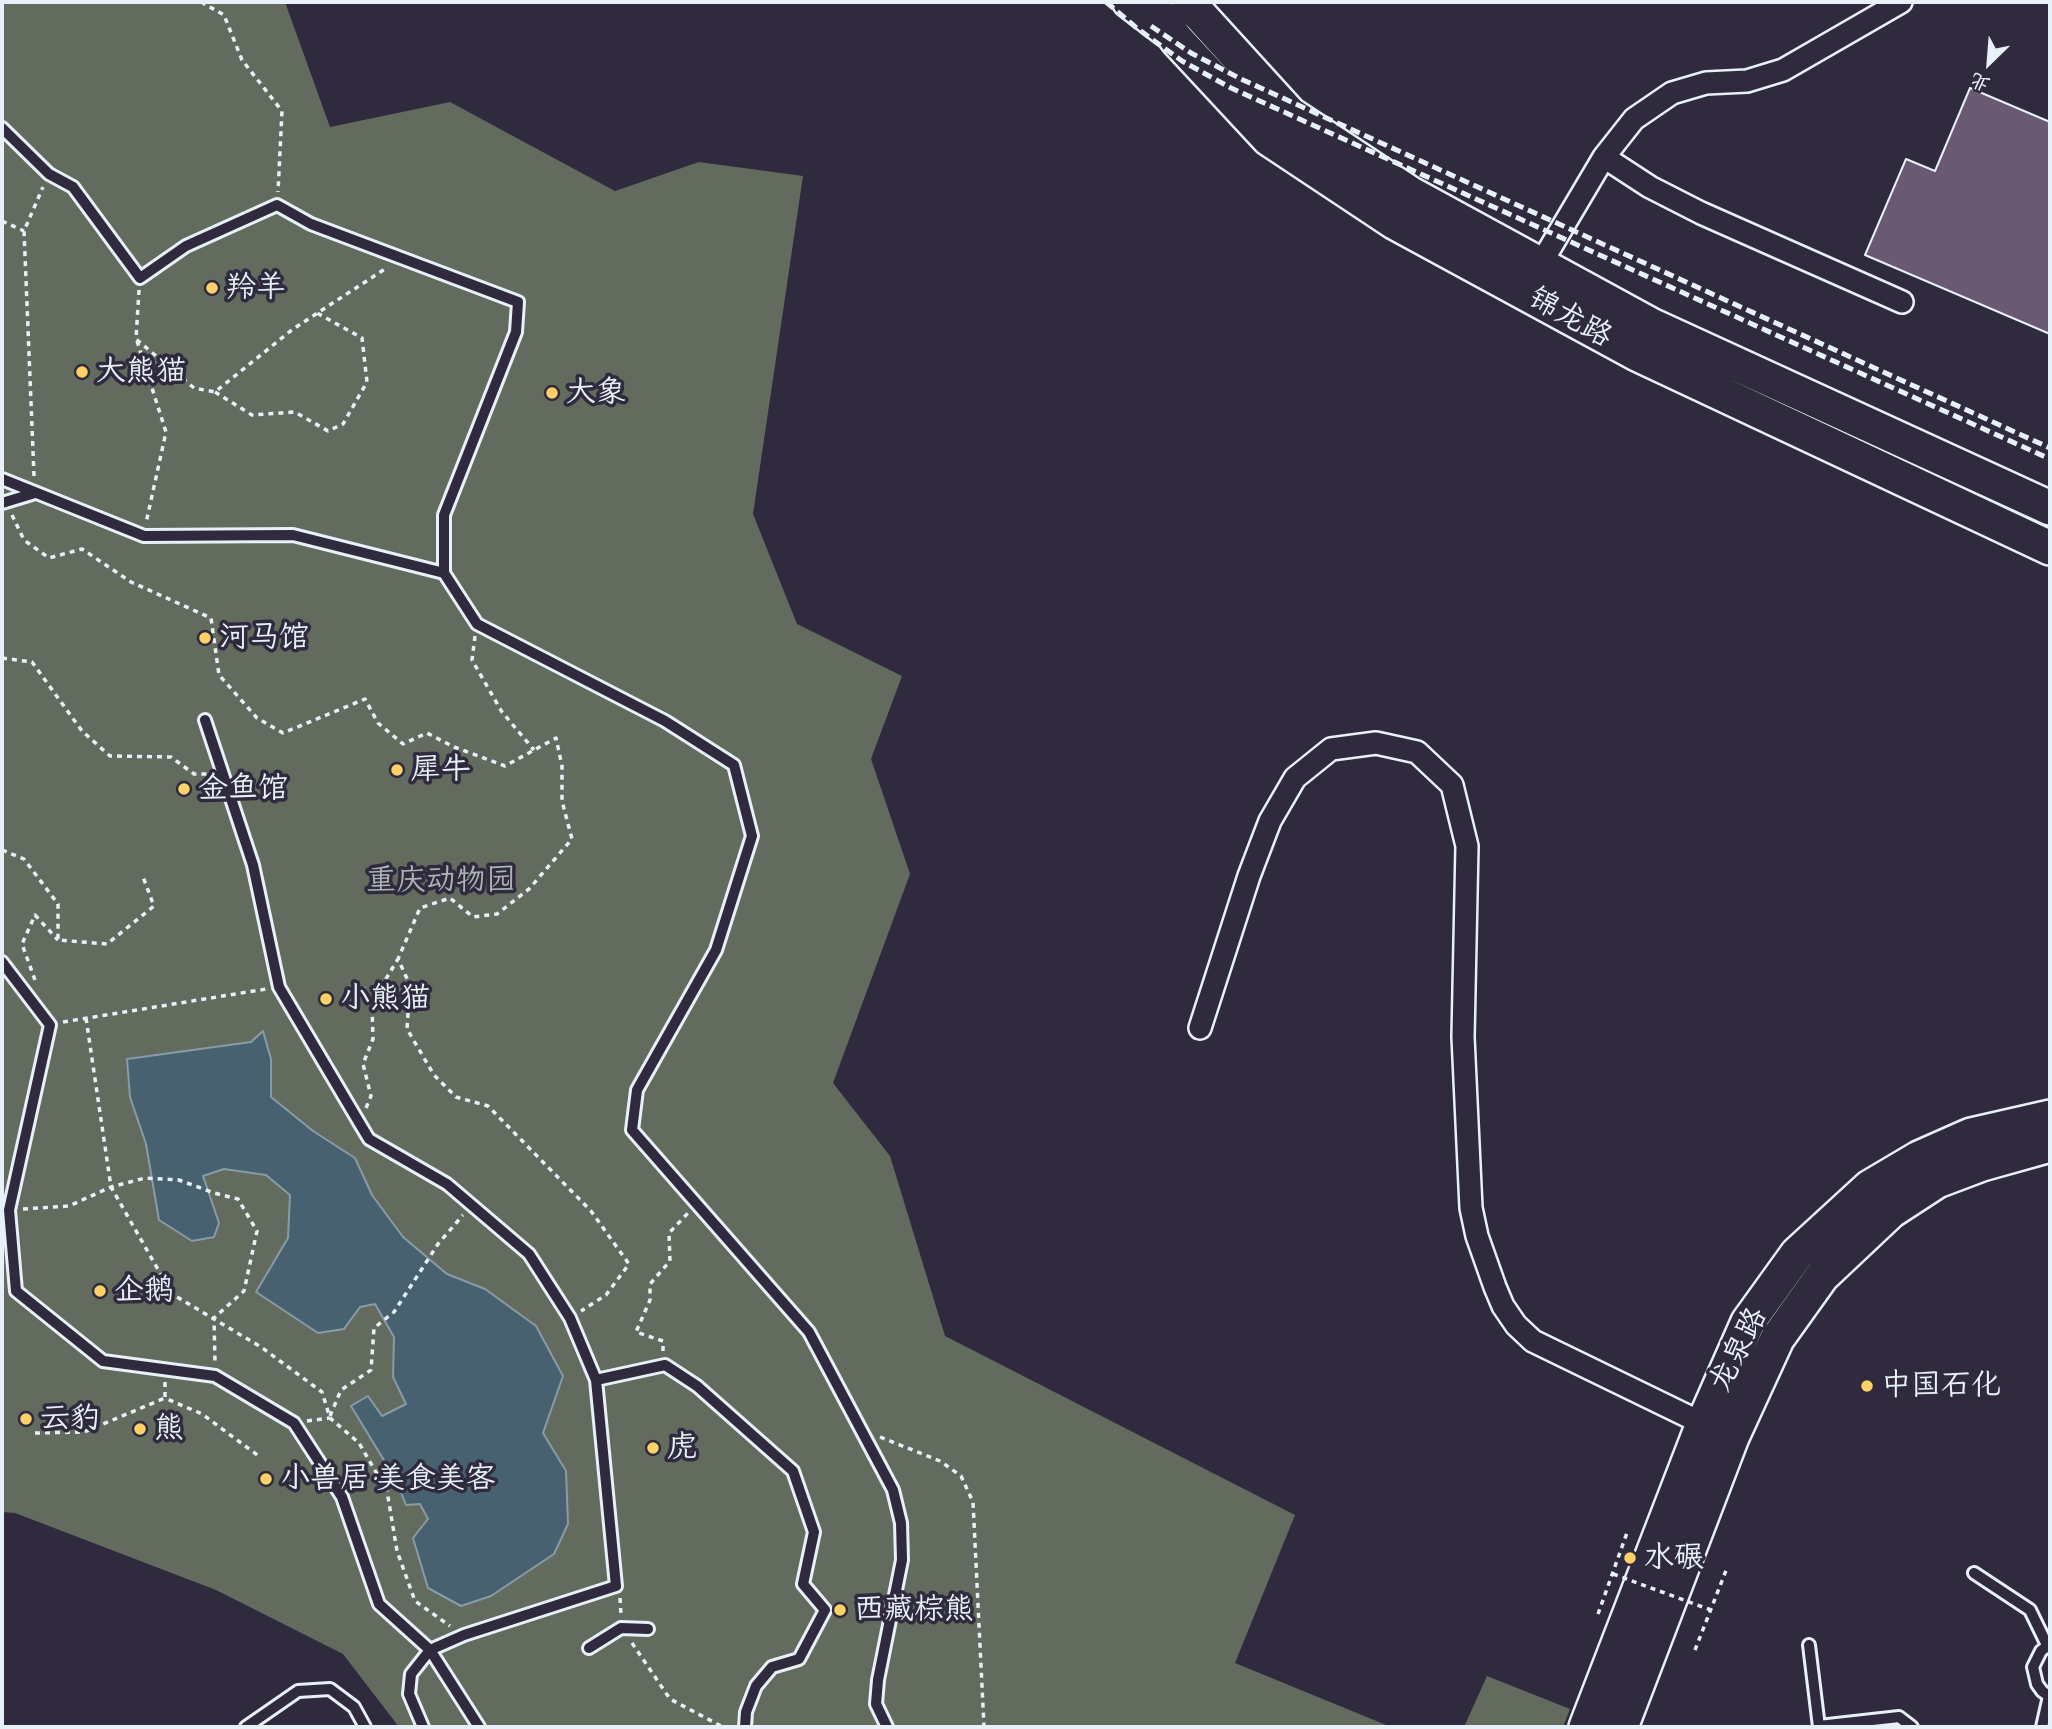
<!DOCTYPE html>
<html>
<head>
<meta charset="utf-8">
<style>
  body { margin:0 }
  #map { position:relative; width:2052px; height:1729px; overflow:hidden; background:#2f2a3d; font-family:Caveat,"LXGW WenKai TC",sans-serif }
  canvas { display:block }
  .frame { position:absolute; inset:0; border:4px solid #e8f1f8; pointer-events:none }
  .north { position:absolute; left:1954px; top:28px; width:70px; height:70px; -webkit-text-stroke:5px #2f2a3d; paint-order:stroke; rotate:205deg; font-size:19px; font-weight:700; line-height:28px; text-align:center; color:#e8f1f8 }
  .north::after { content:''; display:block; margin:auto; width:24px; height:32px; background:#e8f1f8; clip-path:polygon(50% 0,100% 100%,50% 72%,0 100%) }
</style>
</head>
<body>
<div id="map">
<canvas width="2052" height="1729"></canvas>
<div class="frame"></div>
<div class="north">北</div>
</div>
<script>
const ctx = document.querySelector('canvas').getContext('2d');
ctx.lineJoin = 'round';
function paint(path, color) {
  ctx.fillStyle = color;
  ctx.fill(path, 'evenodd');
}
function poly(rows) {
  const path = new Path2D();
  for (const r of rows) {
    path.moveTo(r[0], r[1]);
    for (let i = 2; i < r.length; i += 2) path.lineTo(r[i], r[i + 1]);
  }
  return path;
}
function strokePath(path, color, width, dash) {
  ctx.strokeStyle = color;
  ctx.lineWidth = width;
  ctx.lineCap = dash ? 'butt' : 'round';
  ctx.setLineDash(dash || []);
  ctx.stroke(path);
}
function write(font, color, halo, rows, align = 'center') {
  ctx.font = font + ' Caveat,"LXGW WenKai TC",sans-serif';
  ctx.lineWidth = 7;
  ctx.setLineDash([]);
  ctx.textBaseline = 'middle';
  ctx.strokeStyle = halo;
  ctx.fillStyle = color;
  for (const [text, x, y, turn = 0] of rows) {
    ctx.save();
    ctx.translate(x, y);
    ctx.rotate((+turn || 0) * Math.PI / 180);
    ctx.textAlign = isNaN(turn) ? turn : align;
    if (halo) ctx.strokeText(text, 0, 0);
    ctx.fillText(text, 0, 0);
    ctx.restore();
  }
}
paint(poly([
  [2,2,285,2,330,127,450,102,615,191,699,162,803,176,753,514,797,624,902,676,871,759,910,874,833,1083,890,1156,945,1336,1295,1515,1235,1663,1391,1727,399,1727,343,1654,216,1590,15,1513,2,1512],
  [1487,1676,1570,1709,1563,1727,1464,1727]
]), '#636b5e');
const water = poly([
  [263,1031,271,1059,271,1097,313,1131,355,1158,372,1195,403,1237,447,1274,485,1289,536,1326,563,1376,543,1433,566,1471,568,1524,554,1554,491,1596,461,1606,428,1588,413,1538,428,1519,420,1504,406,1505,396,1480,351,1406,368,1396,382,1416,406,1404,393,1377,394,1337,375,1304,360,1307,344,1329,318,1333,256,1292,288,1238,290,1195,266,1175,224,1169,203,1176,219,1223,214,1237,192,1241,159,1220,146,1144,130,1097,127,1059,251,1042,263,1031]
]);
paint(water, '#486170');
strokePath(water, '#889ba6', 2);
const building = poly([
  [1970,88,2050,122,2050,334,1865,255,1906,159,1935,171,1970,88]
]);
paint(building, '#6a5973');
strokePath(building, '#e8f1f8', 2);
const lane = poly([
  [2,128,49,174,73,187,140,278,186,246,277,205,311,224,518,302,516,332,444,515,444,573,477,624,665,721,734,765,752,836,716,950,637,1090,632,1130,809,1332,893,1490,901,1523,902,1560,878,1680,876,1704,887,1727],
  [2,479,144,536,293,535,444,573],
  [2,503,35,493],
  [205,720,253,865,279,987,360,1124,369,1139,447,1184,529,1254,570,1318,596,1380,616,1586,464,1635,430,1650,411,1674,409,1694,423,1727],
  [2,962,50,1025,9,1210,16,1291,103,1361,215,1376,294,1423,342,1497,379,1604,430,1650,479,1727],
  [596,1380,665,1365,697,1386,793,1471,814,1532,803,1584,825,1610,799,1659,772,1667,756,1686,746,1712,745,1727],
  [1974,1573,2030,1610,2047,1645],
  [2050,1644,2041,1651,2033,1667,2037,1684,2042,1691,2050,1697],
  [1809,1645,1819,1727],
  [589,1648,621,1628,648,1629],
  [1819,1726,1899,1717,1912,1727],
  [246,1727,298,1691,330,1689,354,1707,365,1727],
  [2042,1727,2049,1696]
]);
const street = poly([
  [1604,157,1650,187,1701,213,1902,302],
  [1540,265,1604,157,1634,119,1672,93,1706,83,1747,81,1783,70,1901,2],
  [1200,1028,1249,876,1270,821,1295,778,1331,749,1376,743,1417,752,1452,785,1467,846,1463,1037,1471,1208,1477,1236,1495,1287,1503,1306,1516,1325,1533,1341,1714,1429]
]);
const secondary = poly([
  [1128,2,1166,31]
]);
const primary = poly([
  [1149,2,1177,40,1269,139,1394,222,1637,354,2050,548],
  [1188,2,1290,114,1411,194,1651,325,2050,508],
  [1586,1727,1703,1424,1748,1322,1797,1254,1870,1187,1919,1158,1971,1135,2050,1117],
  [1621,1727,1732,1437,1777,1339,1822,1276,1891,1211,1937,1181,1982,1164,2050,1145]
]);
strokePath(lane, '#e8f1f8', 16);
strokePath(street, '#e8f1f8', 26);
strokePath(secondary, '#e8f1f8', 35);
strokePath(primary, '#e8f1f8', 38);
strokePath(poly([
  [201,2,224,15,242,60,282,111,278,192],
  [2,221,24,231],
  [139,290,136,339,194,388,215,392,293,329,388,267],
  [137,341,166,432,146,523],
  [215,392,252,415,295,412,328,431,343,424,367,382,362,338,317,313],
  [34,476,24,231,43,187],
  [12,515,24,540,49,558,82,549,131,582,211,618,219,675,257,718,283,733,365,699,378,723,403,744,427,733,454,747,505,766,556,738,562,766,562,801,572,839,529,889,497,914,473,917,450,898,420,908,398,959,410,985,407,1029,434,1075,456,1097,488,1106,591,1211,629,1264,606,1295,581,1311],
  [475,636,472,660,502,712,534,750],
  [2,658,32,662,82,731,110,756,171,757,194,774,211,774],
  [2,850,24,859,58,904,58,940,107,944,154,906,143,877],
  [35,980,22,944,35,915,58,940],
  [86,1018,111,1187,172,1294,261,1347,322,1392,330,1418,359,1443,387,1491,397,1551,415,1601,450,1626],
  [63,1022,266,989],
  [366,1108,371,1096,363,1064,373,1039,372,1006,352,990,381,987,398,959],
  [23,1209,69,1206,111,1187,145,1178,179,1180,214,1193,238,1199,257,1231,244,1291,214,1318,215,1364],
  [663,1351,663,1341,636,1332,650,1300,650,1284,670,1261,669,1233,688,1213],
  [165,1382,165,1398,202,1414,260,1457],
  [330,1416,341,1390,371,1370,374,1328,394,1312,438,1244,463,1215],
  [307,1421,330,1418],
  [35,1433,84,1432,165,1398],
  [880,1437,940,1461,961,1476,973,1502,984,1727],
  [620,1598,621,1615],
  [1598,1614,1628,1530],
  [632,1643,670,1699,723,1727],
  [1695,1650,1727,1568]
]), '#e8f1f8', 3.5, [5, 5]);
strokePath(lane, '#2f2a3d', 10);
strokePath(street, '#2f2a3d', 21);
strokePath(secondary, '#2f2a3d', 30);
strokePath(primary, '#2f2a3d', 33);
strokePath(poly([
  [1106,2,1138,29,1182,61,1231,88,2050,459],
  [1151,26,1191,53,1241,79,2050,448]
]), '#e8f1f8', 5, [10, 5]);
strokePath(poly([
  [1613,1574,1711,1610]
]), '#e8f1f8', 3.5, [5, 5]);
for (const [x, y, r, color] of [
  [212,288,7,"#ffd166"],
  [82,372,7,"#ffd166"],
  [552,393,7,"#ffd166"],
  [205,638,7,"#ffd166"],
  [397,770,7,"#ffd166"],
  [184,789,7,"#ffd166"],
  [326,999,7,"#ffd166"],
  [100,1291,7,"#ffd166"],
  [1867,1386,7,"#ffd166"],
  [26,1419,7,"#ffd166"],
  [140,1429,7,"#ffd166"],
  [653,1448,7,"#ffd166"],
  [266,1479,7,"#ffd166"],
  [1630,1558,7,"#ffd166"],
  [840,1610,7,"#ffd166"]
]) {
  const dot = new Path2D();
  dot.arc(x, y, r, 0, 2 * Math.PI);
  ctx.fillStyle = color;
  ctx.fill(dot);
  strokePath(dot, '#2f2a3d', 2.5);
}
write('30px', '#e8f1f8', '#2f2a3d', [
  ["羚羊",226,288],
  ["大熊猫",96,372],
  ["大象",566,393],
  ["河马馆",219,638],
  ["犀牛",411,770],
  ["金鱼馆",198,789],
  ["小熊猫",340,999],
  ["企鹅",114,1291],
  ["中国石化",1881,1386],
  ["云豹",40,1419],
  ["熊",154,1429],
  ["虎",667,1448],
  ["小兽居·美食美客",280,1479],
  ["水碾",1644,1558],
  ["西藏棕熊",854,1610]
], 'left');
write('30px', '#e8f1f8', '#2f2a3d', [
  ["锦龙路",1570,318,29],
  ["龙泉路",1739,1350,-63]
]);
write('30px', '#acb5b3', '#2f2a3d', [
  ["重庆动物园",441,881]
]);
</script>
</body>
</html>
